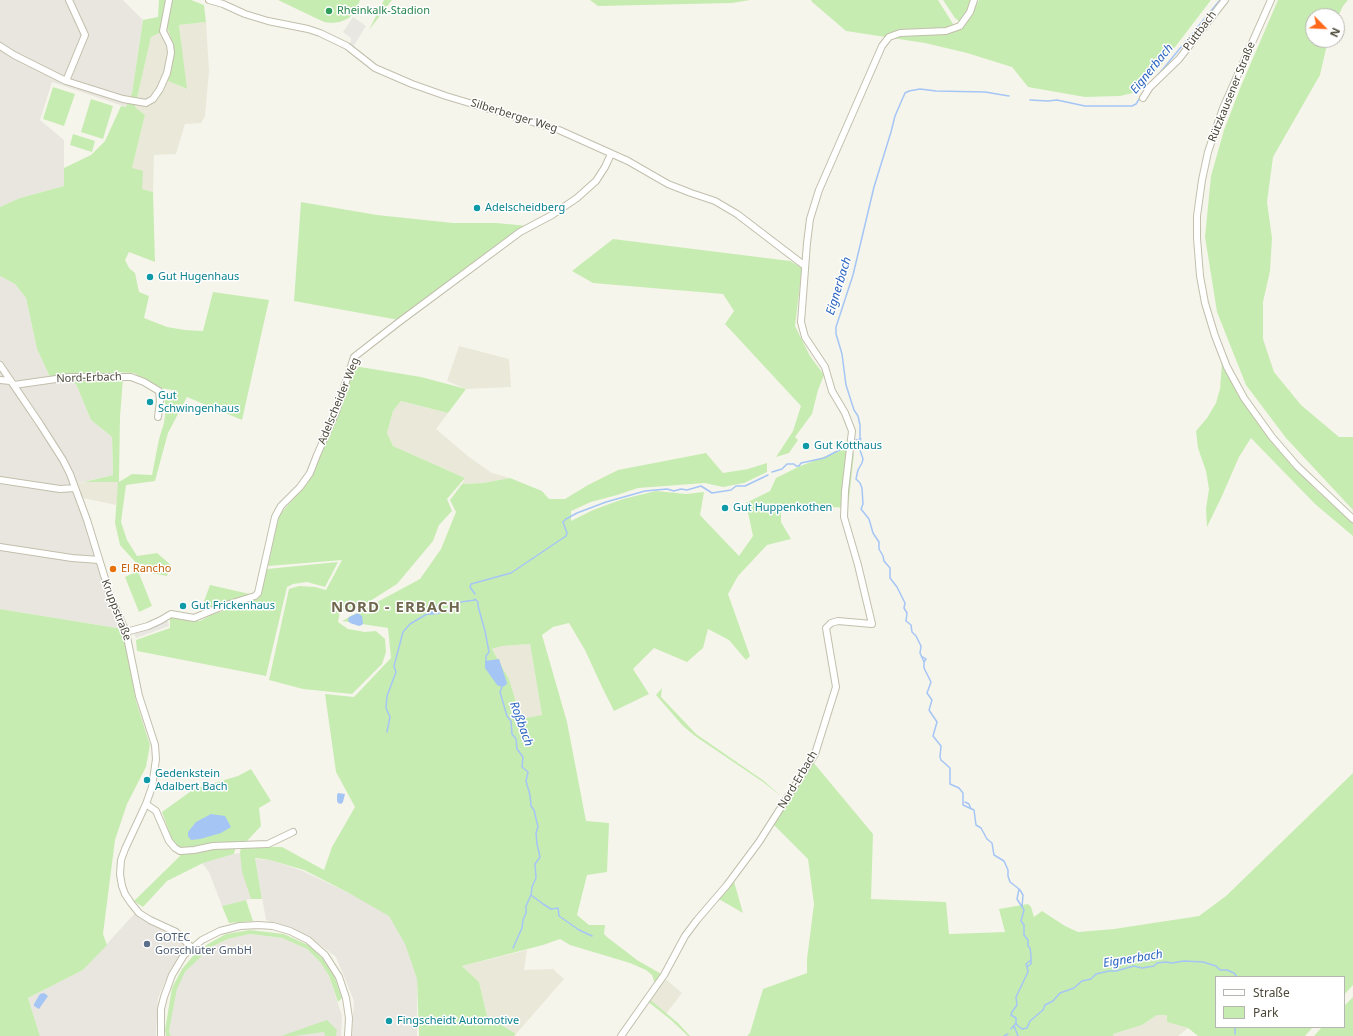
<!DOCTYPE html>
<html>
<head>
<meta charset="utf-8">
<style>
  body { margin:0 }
  #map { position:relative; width:1353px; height:1036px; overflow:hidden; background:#f6f5eb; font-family:"Noto Sans",sans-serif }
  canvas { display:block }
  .legend { position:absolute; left:1215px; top:976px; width:130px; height:52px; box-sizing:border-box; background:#fff; border:1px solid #b7b5af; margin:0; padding:5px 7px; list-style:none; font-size:12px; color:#4b4738 }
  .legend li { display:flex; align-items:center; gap:8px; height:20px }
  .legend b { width:20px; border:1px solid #b7b5af }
  .north { position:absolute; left:1305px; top:8px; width:40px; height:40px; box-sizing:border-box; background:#fff; border:1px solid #b7b5af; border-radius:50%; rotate:114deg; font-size:11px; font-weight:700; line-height:16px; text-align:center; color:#4b4738 }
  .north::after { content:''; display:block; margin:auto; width:14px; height:18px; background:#ff6819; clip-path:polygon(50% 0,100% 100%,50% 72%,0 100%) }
</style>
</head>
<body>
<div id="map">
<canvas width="1353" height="1036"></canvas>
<ul class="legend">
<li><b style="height:5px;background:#fff"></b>Straße</li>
<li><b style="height:11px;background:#c7ecb2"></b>Park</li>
</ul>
<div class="north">N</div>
</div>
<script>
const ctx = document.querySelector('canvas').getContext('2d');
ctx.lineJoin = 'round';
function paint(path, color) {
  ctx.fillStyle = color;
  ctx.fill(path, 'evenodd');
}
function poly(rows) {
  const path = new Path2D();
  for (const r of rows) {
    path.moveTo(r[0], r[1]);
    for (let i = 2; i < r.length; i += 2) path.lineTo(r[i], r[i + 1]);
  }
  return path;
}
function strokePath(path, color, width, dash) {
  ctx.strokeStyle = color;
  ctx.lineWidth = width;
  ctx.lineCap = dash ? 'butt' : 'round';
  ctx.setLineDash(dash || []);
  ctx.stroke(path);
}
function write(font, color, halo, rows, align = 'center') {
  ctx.font = font + ' "Noto Sans",sans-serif';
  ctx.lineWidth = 3;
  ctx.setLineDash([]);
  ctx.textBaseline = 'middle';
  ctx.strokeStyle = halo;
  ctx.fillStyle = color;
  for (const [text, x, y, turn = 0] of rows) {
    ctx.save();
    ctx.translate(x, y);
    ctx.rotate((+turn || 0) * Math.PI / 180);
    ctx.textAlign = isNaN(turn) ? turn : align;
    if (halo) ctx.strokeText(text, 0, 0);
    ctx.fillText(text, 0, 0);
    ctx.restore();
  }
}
paint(poly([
  [206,22,209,71,205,116,201,123,185,124,176,154,154,155,153,192,142,189,132,168,145,115,135,107,151,37,168,29,174,49,168,81,186,89,179,25],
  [459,346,509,359,511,387,466,389,447,381],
  [401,401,448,413,436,429,469,457,492,473,510,478,483,483,462,484,465,478,393,446,387,433,393,411],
  [84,482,119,482,116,505,83,498,76,484],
  [530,644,542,715,521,720,509,679,492,649,502,646],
  [527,950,524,970,553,969,564,979,516,1034,487,1016,479,982,462,966],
  [663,977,682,993,666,1014,648,998],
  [1157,1015,1167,1015,1167,1022,1188,1028,1178,1036,1114,1036,1113,1034,1142,1025]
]), '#eae8d9');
paint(poly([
  [0,0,123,0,143,20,132,93,126,107,52,82,40,120,64,140,64,186,20,198,0,207],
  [0,276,15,284,26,298,37,349,50,377,76,384,91,420,112,437,113,475,70,485,86,524,97,564,110,600,123,629,0,609],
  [240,853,243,872,251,899,222,906,209,872,202,863,234,854],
  [255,859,271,860,303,871,388,912,405,942,417,979,417,1036,352,1036,354,1001,336,957,309,936,266,920],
  [135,913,154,926,166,930,177,936,188,948,170,970,158,998,156,1036,40,1036,28,998,83,970],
  [250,934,282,938,307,949,320,962,329,976,342,1016,341,1036,171,1036,169,1031,177,988,185,972,211,947,228,939]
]), '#e9e6df');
paint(poly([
  [159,0,191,0,204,5,206,22,179,25,187,89,168,81,174,49,168,29,151,37,135,107,145,115,132,168,143,171,142,189,153,192,155,262,129,252,125,260,129,268,135,273,139,292,149,296,144,318,167,327,185,330,203,331,213,292,269,300,242,420,187,397,168,433,155,481,126,485,121,522,127,540,137,556,157,553,171,565,167,576,151,573,143,564,137,564,120,545,115,523,118,482,84,482,113,475,112,437,91,420,76,384,50,377,37,349,26,298,15,284,0,276,0,207,20,198,64,186,64,168,91,155,105,141,121,106,126,107,132,93,143,20,158,17],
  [116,372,134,373,160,388,178,391,163,393,166,407,164,423,159,439,152,475,132,474,119,482,120,417,123,379],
  [278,0,360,0,356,10,349,18,340,22,331,23,324,22],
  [384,0,392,0,369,30],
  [590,0,750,0,732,3,598,6],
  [812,0,938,0,953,24,963,26,970,17,979,0,1211,0,1162,64,1137,92,1120,96,1085,97,1028,87,1012,67,967,53,925,43,846,31,811,1],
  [943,0,971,0,969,8,961,23,955,18],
  [1278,0,1348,0,1343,6,1337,19,1337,16,1313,16,1313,40,1328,40,1320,75,1273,157,1267,202,1272,238,1270,271,1263,302,1263,339,1274,372,1301,405,1339,437,1353,437,1353,510,1286,438,1246,385,1217,312,1205,237,1211,176,1224,130,1241,86],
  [53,87,75,94,64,126,43,119],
  [91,99,113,106,103,139,81,132],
  [73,134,95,141,92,152,70,145],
  [301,202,377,215,453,223,496,223,529,226,399,320,294,301],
  [613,239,790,261,802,268,795,326,810,356,824,375,818,390,812,414,795,437,798,440,789,453,776,457,793,431,801,406,725,324,734,311,723,294,593,283,572,271],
  [1222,363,1247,408,1276,447,1316,490,1353,523,1353,536,1315,504,1251,438,1239,457,1222,496,1207,527,1206,509,1209,489,1206,471,1198,448,1196,431,1207,418,1216,403,1220,389],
  [354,366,421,377,466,389,448,413,401,401,393,411,387,433,393,446,465,478,447,499,452,511,439,525,433,541,397,584,359,608,340,611,338,622,348,629,365,632,376,631,385,639,386,652,382,664,352,694,303,689,269,680,289,589,299,586,315,587,326,590,342,560,268,566,279,515,307,484,315,470],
  [849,447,854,454,848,508,781,504,781,522,791,539,767,545,738,576,728,594,750,656,746,660,729,640,708,629,703,648,687,662,654,648,633,669,649,694,614,711,602,687,585,650,569,623,553,627,542,635,567,722,586,821,609,823,607,872,587,875,577,915,589,925,605,925,604,934,607,937,637,960,663,975,656,987,652,975,646,970,630,963,570,945,560,939,543,945,462,966,479,982,487,1016,516,1034,514,1036,419,1036,417,979,405,944,389,916,347,892,304,870,270,860,255,858,262,899,251,899,242,872,240,853,241,847,282,847,324,870,332,847,355,807,336,772,325,694,354,697,391,658,388,628,342,621,420,579,441,549,456,512,450,500,462,484,483,483,510,478,542,491,549,499,565,499,588,485,618,470,706,453,723,473,748,469,767,463,767,472,744,483,723,487,705,483,638,488,617,495,591,502,571,511,571,521,593,510,623,499,656,491,686,494,704,492,700,515,739,556,753,536,746,503,770,491,776,478,798,467],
  [530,644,542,715,521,719,509,679,492,649,502,646],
  [338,562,325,587,307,582,293,584,287,587,266,676,137,651,136,640,170,628,170,618,176,617,190,621,200,621,211,615,259,598,267,569],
  [138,571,152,606,139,612,125,577],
  [210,585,250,594,200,612],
  [0,609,123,629,136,701,150,745,146,767,127,804,115,840,103,934,107,945,83,970,28,998,40,1036,0,1036],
  [662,688,661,697,696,734,764,781,781,796,763,782,695,736,683,726,656,695],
  [813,762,873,834,871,899,946,902,949,934,1005,932,999,909,1028,904,1031,907,1034,917,1042,911,1065,926,1078,932,1114,929,1199,916,1226,896,1353,773,1353,985,1344,995,1344,977,1216,977,1216,1027,1313,1027,1305,1036,1198,1036,1188,1028,1167,1022,1167,1015,1157,1015,1142,1025,1113,1034,1114,1036,747,1036,750,1033,763,989,807,973,807,959,814,904,808,859,774,825],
  [251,769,271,801,259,808,261,826,247,841,237,841,234,854,203,863,167,881,143,907,134,901,180,856,176,844,171,837,162,812,194,789,238,776],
  [733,878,743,913,717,898],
  [246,900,253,921,229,923,222,906],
  [250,930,284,934,310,946,323,959,334,975,342,998,338,1002,329,976,320,962,307,949,282,938,250,934,228,939,211,947,185,972,177,989,169,1031,171,1036,166,1036,165,1030,172,988,182,969,193,956,208,944,226,934],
  [1353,997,1353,1036,1314,1036,1322,1027,1344,1027,1344,1006],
  [648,998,678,1023,690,1036,688,1036,671,1020,646,1000],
  [327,1020,337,1030,336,1036,325,1036,324,1032,294,1036,281,1036]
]), '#c7ecb2');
paint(poly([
  [353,17,366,26,353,47,347,45,351,42,351,38,343,32],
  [168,621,169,626,136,638,134,634]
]), '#e8e7e2');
paint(poly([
  [438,605,440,605,442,609,439,614,428,615,427,614,426,610],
  [358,613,362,616,363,623,362,625,359,626,350,623,348,620,349,617],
  [499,659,507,683,506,685,502,687,497,685,485,668,485,661],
  [338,793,345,794,343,802,341,804,338,803,337,801,337,795],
  [211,814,225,816,231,827,221,833,200,839,191,840,188,836,188,832,196,822],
  [44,993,48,996,39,1009,34,1006,34,1004,40,994]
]), '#a5c5f5');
strokePath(poly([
  [1158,75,1220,0],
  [1009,96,985,92,936,91,920,89,909,91,905,93,895,116,891,132,874,187,853,275,836,327,836,334,842,354,846,385,854,410,858,416,860,425,860,450,863,459,862,463,858,470,856,479,860,483,862,488,863,504,861,509,869,519,873,533,879,542,879,549,883,556,884,561,890,568,890,578,897,587,905,603,904,608,907,613,906,621,911,625,912,632,916,636,921,646,920,653,924,662,924,668,931,682,927,693,932,700,929,710,937,722,933,736,941,746,940,757,941,760,950,768,950,784,959,788,963,793,963,805,974,810,976,825,981,828,987,839,992,843,994,855,1004,861,1008,870,1008,876,1010,882,1019,889,1017,899,1024,910,1021,921,1024,925,1024,935,1028,940,1028,946,1030,948,1031,956,1031,964,1027,967,1028,972,1016,997,1017,1005,1012,1012,1011,1015,1016,1018,1016,1023,1017,1025,1022,1029,1027,1028,1030,1021,1043,1010,1045,1005,1053,1001,1060,993,1074,988,1082,981,1091,979,1096,974,1109,971,1116,971,1134,966,1142,968,1154,966,1157,963,1165,962,1172,963,1184,961,1203,962,1216,966,1220,970,1227,970,1234,973,1237,977],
  [1030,100,1048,101,1057,100,1085,106,1132,106,1136,104,1143,93],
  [856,440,861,439],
  [772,472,782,469,787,464,794,464,796,466,799,466,801,463,824,458,847,446,848,444],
  [475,594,470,587,471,584,511,573,566,536,567,533,563,522,566,519,577,513,606,502,645,491,667,489,674,491,681,489,687,490,701,486,712,493,731,490,736,486,745,486,768,475],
  [475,599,478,602,478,606,485,631,489,652,486,656,486,662],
  [440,612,448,611,461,602,475,600],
  [923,657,926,659,924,662],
  [502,687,500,692,507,716,511,721,512,734,516,739,517,749,523,757,522,767,528,772,526,781,530,795,531,806,534,810,538,827,536,833,537,844,540,857,535,864,536,878,532,887,531,895,526,906,526,913,523,920,522,928,513,948],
  [387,732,390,717,386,708,387,696,396,672,394,666,403,632,410,624,427,614],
  [965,802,969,804,971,809],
  [1020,890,1023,895,1022,907],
  [531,895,543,904,551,909,558,908,559,916,579,930,592,936],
  [1027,967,1026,964,1031,960],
  [1014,1026,1018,1036],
  [1011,1029,1016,1023],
  [1235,1034,1235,1027],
  [1004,1036,1008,1034]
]), '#a5c5f5', 1.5);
const minor = poly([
  [209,0,223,4,245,14,268,21,308,29,320,33,347,46,375,68,412,84,446,96,559,130,628,161,668,184,691,193,715,201,737,214,805,266],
  [1271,0,1223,108,1208,152,1202,180,1197,216,1197,238,1200,276,1205,303,1215,336,1227,367,1244,398,1272,437,1297,466,1353,519],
  [0,46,14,55,66,81,123,99,146,103,153,99,160,89,167,73,171,53,170,45,163,31,169,0],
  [66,81,85,35,69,0],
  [1143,98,1150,87,1179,59,1225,0],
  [0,365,40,424,63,460,70,474,87,520,111,598,126,632,139,696,155,745,156,759,152,787,146,804,125,849,121,860,120,874,122,886,125,894,131,903,139,913,150,920,176,932,192,948],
  [0,380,10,381],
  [14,385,70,377,131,377,144,382,159,391,160,401,158,417],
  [0,480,60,489,75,488],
  [0,547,72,558,99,560],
  [126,632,148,626,161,620,171,614,194,618,223,606,255,596,258,593,275,517,281,506,300,487,310,473,317,455,336,412,354,357,399,322,520,232,552,215,577,198,596,181,605,167,611,154],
  [146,804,156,811,169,841,175,848,180,851,194,850,213,846,268,844,293,832],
  [161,1036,161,1009,164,997,172,975,184,955,202,940,220,931,240,926,258,925,273,926,290,931,308,940,325,955,339,977,346,998,349,1018,348,1036],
  [621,1036,664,975,685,936,697,920,727,885,759,842,815,754,836,687,826,628,831,623,838,621,872,624,858,565,844,517,845,491,852,431,845,413,832,391,825,367,805,337,801,322,807,243,810,219,819,190,882,46,889,37,900,33,946,31,960,26,970,12,974,0]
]);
strokePath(minor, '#c2bfac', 8);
strokePath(minor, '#fff', 6);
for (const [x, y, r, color] of [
  [329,11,4,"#2e9e5b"],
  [477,208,4,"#0f9aa8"],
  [150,277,4,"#0f9aa8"],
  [150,402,4,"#0f9aa8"],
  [806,446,4,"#0f9aa8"],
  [725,508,4,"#0f9aa8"],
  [113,569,4,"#e8710a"],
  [183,606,4,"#0f9aa8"],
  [147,780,4,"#0f9aa8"],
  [147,944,4,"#5c6f8a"],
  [389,1021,4,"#0f9aa8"]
]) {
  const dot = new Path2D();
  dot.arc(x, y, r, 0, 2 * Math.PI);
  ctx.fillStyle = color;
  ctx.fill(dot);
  strokePath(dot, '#fff', 1.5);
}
write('11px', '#27864d', '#fff', [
  ["Rheinkalk-Stadion",337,11]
], 'left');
write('11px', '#4b4738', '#fff', [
  ["Püttbach",1200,31,-53],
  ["Rützkausener Straße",1232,92,-68],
  ["Silberberger Weg",514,116,17],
  ["Nord-Erbach",89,378,-2],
  ["Adelscheider Weg",339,401,-68],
  ["Kruppstraße",116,610,69],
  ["Nord-Erbach",798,780,-59]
]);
write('11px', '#0d838f', '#fff', [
  ["Adelscheidberg",485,208],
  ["Gut Hugenhaus",158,277],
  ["Gut",158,396],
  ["Schwingenhaus",158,409],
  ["Gut Kotthaus",814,446],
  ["Gut Huppenkothen",733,508],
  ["Gut Frickenhaus",191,606],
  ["Gedenkstein",155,774],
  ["Adalbert Bach",155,787],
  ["Fingscheidt Automotive",397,1021]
], 'left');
write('11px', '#c56008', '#fff', [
  ["El Rancho",121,569]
], 'left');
write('11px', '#4e5e75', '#fff', [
  ["GOTEC",155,938],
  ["Gorschlüter GmbH",155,951]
], 'left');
write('italic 12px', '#2963bf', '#fff', [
  ["Eignerbach",1152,69,-51],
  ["Eignerbach",839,286,-73],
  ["Roßbach",521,724,70],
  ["Eignerbach",1133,959,-9]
]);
ctx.letterSpacing = '1px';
write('bold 15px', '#6f684e', '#fff', [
  ["NORD - ERBACH",396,608]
]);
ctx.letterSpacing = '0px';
</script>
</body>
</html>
